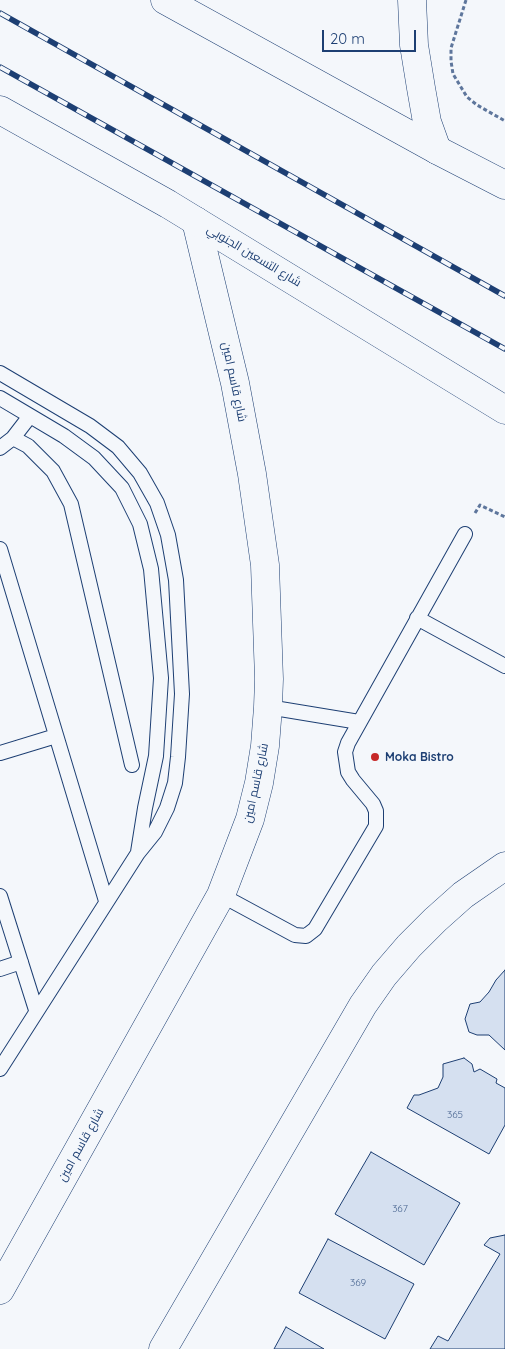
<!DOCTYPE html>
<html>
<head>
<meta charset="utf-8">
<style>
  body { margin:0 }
  #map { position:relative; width:505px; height:1349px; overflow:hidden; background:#f4f7fb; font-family:Quicksand,sans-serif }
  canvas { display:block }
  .scale { position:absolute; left:322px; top:30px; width:94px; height:22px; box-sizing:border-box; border:2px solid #1d3f73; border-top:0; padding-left:6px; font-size:15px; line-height:18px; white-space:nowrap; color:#1d3f73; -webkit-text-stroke:4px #f4f7fb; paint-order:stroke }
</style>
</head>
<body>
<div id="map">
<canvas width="505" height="1349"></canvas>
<div class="scale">20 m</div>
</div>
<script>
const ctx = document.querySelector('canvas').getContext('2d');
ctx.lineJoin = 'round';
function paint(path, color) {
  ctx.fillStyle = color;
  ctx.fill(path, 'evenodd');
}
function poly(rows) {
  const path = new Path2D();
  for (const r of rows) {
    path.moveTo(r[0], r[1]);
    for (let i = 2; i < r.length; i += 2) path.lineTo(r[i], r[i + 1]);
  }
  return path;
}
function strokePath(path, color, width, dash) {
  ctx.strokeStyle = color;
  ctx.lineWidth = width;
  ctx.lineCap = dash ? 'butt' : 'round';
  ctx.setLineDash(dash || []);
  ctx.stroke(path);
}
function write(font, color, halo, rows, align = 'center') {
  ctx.font = font + ' Quicksand,Cairo,sans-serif';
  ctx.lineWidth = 4;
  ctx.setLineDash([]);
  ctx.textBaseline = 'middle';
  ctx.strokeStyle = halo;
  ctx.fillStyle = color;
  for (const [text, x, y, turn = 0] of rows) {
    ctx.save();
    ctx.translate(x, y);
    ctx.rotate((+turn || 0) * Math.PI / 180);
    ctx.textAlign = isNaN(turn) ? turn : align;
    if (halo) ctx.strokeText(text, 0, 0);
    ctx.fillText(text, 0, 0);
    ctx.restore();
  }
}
const building = poly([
  [505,970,505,1050,489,1035,477,1035,469,1032,465,1019,470,1004,480,1002,489,992,496,980,505,970],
  [464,1058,472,1064,474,1072,480,1069,497,1079,496,1083,505,1088,505,1125,489,1154,407,1108,414,1095,419,1095,438,1088,443,1077,443,1064,464,1058],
  [371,1152,460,1203,424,1265,335,1214,371,1152],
  [505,1235,505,1349,430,1349,438,1336,448,1341,500,1254,484,1245,490,1238,505,1235],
  [328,1239,414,1284,385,1339,299,1293,328,1239],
  [286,1327,324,1349,274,1349,286,1327]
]);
paint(building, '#d5e0f0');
strokePath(building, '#1d3f73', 1);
const lane = poly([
  [0,373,90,426,118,447,140,473,157,503,168,535,176,580,182,694,178,757,175,783,167,808,155,832,138,853,0,1069],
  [0,398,64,436,94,458,122,488,140,524,151,569,161,678,156,756,145,808,138,852],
  [13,438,28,446,53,471,71,504,132,765],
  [0,448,13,438,30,416],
  [0,549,106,901],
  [417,618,505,666],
  [268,707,359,722],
  [0,753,56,736],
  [221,895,295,935,306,936,315,929,376,826,376,811,373,804,353,780,348,772,345,752,348,743,465,534],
  [0,896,36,1010],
  [0,969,21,962]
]);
const secondary = poly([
  [412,0,414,45,421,88,427,122,437,150],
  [0,1290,221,895,250,819,259,783,265,746,268,707,269,679,265,565,252,474,235,383,196,221],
  [163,1349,363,1005,384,975,409,946,435,920,463,895,505,866]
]);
const highway = poly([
  [165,0,437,150,505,185],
  [0,110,168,204,505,410]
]);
strokePath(lane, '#1d3f73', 16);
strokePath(secondary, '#1d3f73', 29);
strokePath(highway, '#1d3f73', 29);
strokePath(poly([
  [466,0,451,48,451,61,453,74,467,97,477,105,505,121],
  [475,513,480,505,505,517]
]), '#5e769c', 3, [4, 2.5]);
strokePath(lane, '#f4f7fb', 14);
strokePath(secondary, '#f4f7fb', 28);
strokePath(highway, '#f4f7fb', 28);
const rail = poly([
  [0,13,505,296],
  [0,67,505,349]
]);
strokePath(rail, '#1d3f73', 5.5);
strokePath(rail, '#f4f7fb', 4, [11]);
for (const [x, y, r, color] of [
  [375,757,5,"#c62828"]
]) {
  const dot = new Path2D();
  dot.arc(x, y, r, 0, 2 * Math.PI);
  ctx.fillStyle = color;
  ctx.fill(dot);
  strokePath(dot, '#f4f7fb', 2);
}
write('10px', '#4b6792', null, [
  ["365",455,1115],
  ["367",400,1209],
  ["369",358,1283]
]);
write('12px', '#1d3f73', '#f4f7fb', [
  ["شارع التسعين الجنوبي",254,256,31],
  ["شارع قاسم امين",234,382,78],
  ["شارع قاسم امين",256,783,-78],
  ["شارع قاسم امين",81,1145,-61]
]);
write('bold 12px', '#1d3f73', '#f4f7fb', [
  ["Moka Bistro",385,757]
], 'left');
</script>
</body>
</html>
